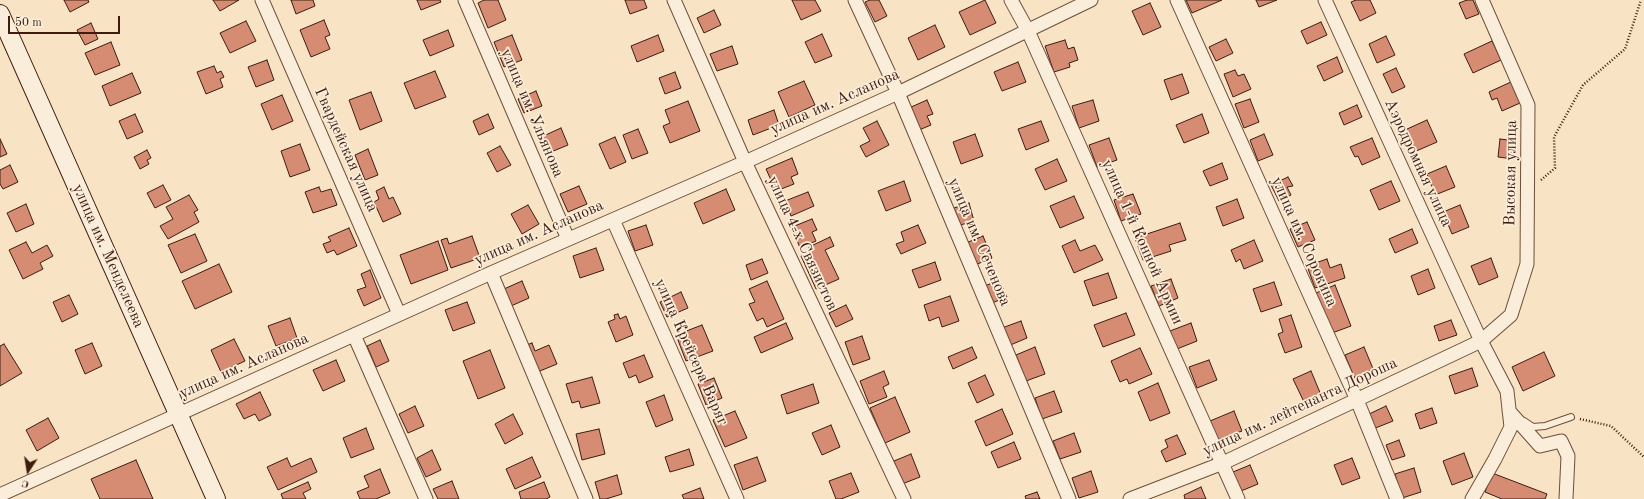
<!DOCTYPE html>
<html>
<head>
<meta charset="utf-8">
<style>
  body { margin:0 }
  #map { position:relative; width:1644px; height:499px; overflow:hidden; background:#f8e3c5; font-family:"Old Standard TT",serif }
  canvas { display:block }
  .north { position:absolute; left:8px; top:451px; width:40px; height:40px; -webkit-text-stroke:3px #faedd9; paint-order:stroke; rotate:192deg; font-size:11px; font-weight:700; line-height:16px; text-align:center; color:#3e1c0f }
  .north::after { content:''; display:block; margin:auto; width:14px; height:18px; background:#3e1c0f; clip-path:polygon(50% 0,100% 100%,50% 72%,0 100%) }
  .scale { position:absolute; left:8px; top:16px; width:112px; height:18px; box-sizing:border-box; border:2px solid #3e1c0f; border-top:0; padding-left:5px; font-size:12px; line-height:14px; white-space:nowrap; color:#3e1c0f; -webkit-text-stroke:3px #faedd9; paint-order:stroke }
</style>
</head>
<body>
<div id="map">
<canvas width="1644" height="499"></canvas>
<div class="north">С</div>
<div class="scale">50 m</div>
</div>
<script>
const ctx = document.querySelector('canvas').getContext('2d');
ctx.lineJoin = 'round';
function paint(path, color) {
  ctx.fillStyle = color;
  ctx.fill(path, 'evenodd');
}
function poly(rows) {
  const path = new Path2D();
  for (const r of rows) {
    path.moveTo(r[0], r[1]);
    for (let i = 2; i < r.length; i += 2) path.lineTo(r[i], r[i + 1]);
  }
  return path;
}
function strokePath(path, color, width, dash) {
  ctx.strokeStyle = color;
  ctx.lineWidth = width;
  ctx.lineCap = dash ? 'butt' : 'round';
  ctx.setLineDash(dash || []);
  ctx.stroke(path);
}
function write(font, color, halo, rows, align = 'center') {
  ctx.font = font + ' "Old Standard TT",serif';
  ctx.lineWidth = 3.5;
  ctx.setLineDash([]);
  ctx.textBaseline = 'middle';
  ctx.strokeStyle = halo;
  ctx.fillStyle = color;
  for (const [text, x, y, turn = 0] of rows) {
    ctx.save();
    ctx.translate(x, y);
    ctx.rotate((+turn || 0) * Math.PI / 180);
    ctx.textAlign = isNaN(turn) ? turn : align;
    if (halo) ctx.strokeText(text, 0, 0);
    ctx.fillText(text, 0, 0);
    ctx.restore();
  }
}
const building = poly([
  [64,0,88,0,89,2,70,12,64,0],
  [213,0,239,0,220,11,213,0],
  [291,0,313,0,315,6,296,14,291,0],
  [417,0,440,0,441,2,421,10,417,0],
  [484,0,498,0,506,20,488,28,478,3,484,0],
  [625,0,644,0,647,8,630,14,625,0],
  [792,0,815,0,821,11,801,20,792,0],
  [870,0,879,0,887,16,875,22,865,2,870,0],
  [985,0,996,23,970,35,959,12,985,0],
  [1186,0,1222,0,1192,13,1186,0],
  [1256,0,1277,0,1259,7,1256,0],
  [1356,0,1370,0,1376,13,1360,21,1351,2,1356,0],
  [1467,0,1473,0,1479,14,1466,19,1459,3,1467,0],
  [1150,3,1161,27,1143,35,1132,11,1150,3],
  [714,10,721,25,704,33,697,18,714,10],
  [324,20,330,35,325,37,330,49,311,57,300,30,324,20],
  [246,21,256,41,230,53,220,33,246,21],
  [1321,22,1327,35,1307,44,1301,31,1321,22],
  [91,23,98,39,85,45,77,30,91,23],
  [935,25,945,47,918,60,908,38,935,25],
  [448,30,454,46,430,56,423,40,448,30],
  [822,34,832,56,815,63,805,42,822,34],
  [512,35,522,60,504,67,494,42,512,35],
  [658,35,664,51,637,62,631,46,658,35],
  [1386,36,1395,55,1377,63,1369,44,1386,36],
  [1226,39,1233,53,1216,61,1209,47,1226,39],
  [1065,40,1068,49,1074,47,1078,60,1069,63,1070,67,1054,72,1045,46,1065,40],
  [1492,41,1501,60,1473,73,1464,54,1492,41],
  [111,42,120,65,95,75,85,53,111,42],
  [732,46,738,64,717,71,710,54,732,46],
  [1337,57,1343,72,1324,81,1317,66,1337,57],
  [267,60,274,80,256,87,248,67,267,60],
  [1018,62,1026,82,1002,91,994,72,1018,62],
  [214,66,217,73,221,71,224,77,220,79,223,87,206,94,197,72,214,66],
  [1396,68,1405,87,1392,93,1383,74,1396,68],
  [1235,70,1238,76,1244,74,1251,89,1233,97,1224,74,1235,70],
  [435,71,446,97,415,109,404,83,435,71],
  [675,72,681,88,665,94,659,78,675,72],
  [132,73,141,93,110,106,102,86,132,73],
  [1182,74,1189,93,1171,100,1164,80,1182,74],
  [804,81,815,105,789,117,778,92,804,81],
  [1511,82,1520,103,1502,111,1497,98,1492,100,1489,92,1511,82],
  [536,91,542,106,524,113,518,99,536,91],
  [371,92,382,121,360,130,349,100,371,92],
  [282,95,293,121,272,130,261,104,282,95],
  [1250,99,1259,122,1244,128,1235,104,1250,99],
  [927,100,933,114,927,116,931,125,919,130,909,108,927,100],
  [1093,100,1099,121,1079,128,1072,106,1093,100],
  [688,101,700,131,670,143,663,126,670,123,665,110,688,101],
  [1357,105,1362,117,1344,125,1339,113,1357,105],
  [774,110,779,125,753,135,748,120,774,110],
  [135,114,143,132,127,139,119,121,135,114],
  [488,114,494,128,479,135,473,121,488,114],
  [1202,114,1209,133,1184,143,1176,125,1202,114],
  [1427,120,1437,142,1414,152,1405,130,1427,120],
  [877,121,889,145,866,157,860,146,870,141,863,128,877,121],
  [1041,121,1049,141,1026,150,1018,129,1041,121],
  [561,128,568,145,546,154,539,138,561,128],
  [638,129,648,153,632,159,623,135,638,129],
  [975,134,983,156,961,164,953,142,975,134],
  [1264,134,1273,155,1258,161,1250,140,1264,134],
  [615,137,626,162,610,169,599,144,615,137],
  [1109,138,1117,160,1097,167,1089,145,1109,138],
  [1372,138,1380,157,1362,165,1358,156,1355,157,1350,147,1372,138],
  [0,139,7,154,0,157,0,139],
  [1500,139,1516,141,1514,159,1498,157,1500,139],
  [300,144,310,170,290,177,281,151,300,144],
  [500,146,511,165,497,172,487,153,500,146],
  [368,149,378,175,365,180,355,155,368,149],
  [147,150,151,158,147,160,149,164,140,169,134,157,147,150],
  [792,158,798,174,791,177,794,184,776,191,766,169,792,158],
  [1057,159,1067,181,1045,190,1035,169,1057,159],
  [1222,163,1228,179,1210,186,1203,171,1222,163],
  [10,165,18,182,3,189,0,184,0,170,10,165],
  [1446,166,1455,187,1435,195,1427,174,1446,166],
  [1288,177,1293,186,1287,187,1291,195,1279,201,1271,185,1288,177],
  [904,181,911,201,886,211,878,191,904,181],
  [1391,181,1400,201,1379,210,1370,190,1391,181],
  [163,185,171,200,155,208,147,193,163,185],
  [579,186,587,204,568,212,560,194,579,186],
  [319,187,321,192,331,189,337,205,313,213,305,192,319,187],
  [384,187,389,199,393,197,401,214,383,222,374,202,379,199,376,191,384,187],
  [726,189,735,210,703,224,694,203,726,189],
  [808,192,814,206,791,216,785,201,808,192],
  [1133,194,1141,214,1121,221,1114,200,1133,194],
  [189,195,198,210,194,212,199,222,168,239,160,226,173,219,166,207,189,195],
  [1074,196,1084,218,1060,228,1050,206,1074,196],
  [1237,199,1244,218,1223,226,1216,207,1237,199],
  [969,203,974,221,957,226,951,209,969,203],
  [26,204,34,224,16,232,7,213,26,204],
  [528,205,539,224,522,234,511,214,528,205],
  [1460,205,1469,227,1452,234,1443,212,1460,205],
  [812,219,817,230,812,232,816,241,800,248,792,227,812,219],
  [1307,222,1315,240,1298,247,1290,229,1307,222],
  [1180,223,1186,240,1169,245,1171,251,1143,260,1135,238,1180,223],
  [646,225,653,245,635,251,628,231,646,225],
  [918,225,926,243,901,254,896,244,904,241,901,232,918,225],
  [349,228,357,246,337,255,334,250,327,253,323,244,331,241,328,237,349,228],
  [1412,229,1418,243,1395,253,1389,239,1412,229],
  [195,234,207,261,181,273,168,245,195,234],
  [472,236,480,258,451,268,441,240,447,238,449,244,472,236],
  [983,236,992,258,975,265,966,243,983,236],
  [830,237,834,246,825,250,839,279,816,289,801,256,809,252,809,247,830,237],
  [1075,240,1080,251,1095,245,1103,260,1074,273,1062,246,1075,240],
  [1254,240,1263,261,1244,269,1240,259,1236,262,1231,250,1254,240],
  [438,241,448,270,411,284,400,255,438,241],
  [26,242,32,253,47,245,53,256,40,263,43,269,23,279,9,250,26,242],
  [596,248,604,270,580,278,573,256,596,248],
  [1491,258,1498,277,1479,285,1471,266,1491,258],
  [762,259,768,273,751,280,746,265,762,259],
  [1327,259,1330,268,1341,264,1345,278,1315,288,1307,266,1327,259],
  [935,262,941,280,919,288,912,270,935,262],
  [219,264,232,292,195,309,182,281,219,264],
  [1428,269,1435,288,1418,295,1411,276,1428,269],
  [370,270,381,298,364,306,357,290,366,287,361,274,370,270],
  [1108,273,1117,298,1093,306,1084,281,1108,273],
  [1171,279,1178,298,1159,306,1151,286,1171,279],
  [999,280,1007,297,992,303,985,286,999,280],
  [522,281,529,298,511,306,504,289,522,281],
  [767,281,784,319,767,327,763,318,757,321,749,304,755,302,749,289,767,281],
  [1274,282,1282,305,1261,312,1253,289,1274,282],
  [1335,285,1351,326,1332,333,1316,293,1335,285],
  [681,292,688,308,667,317,660,302,681,292],
  [69,295,78,314,62,322,53,302,69,295],
  [950,296,959,321,942,327,939,317,929,321,924,305,950,296],
  [467,302,475,323,453,331,445,310,467,302],
  [846,305,853,319,836,327,829,313,846,305],
  [1126,313,1135,335,1103,347,1094,325,1126,313],
  [618,314,620,319,626,316,633,335,616,342,608,322,615,319,614,315,618,314],
  [1291,315,1302,347,1285,353,1278,334,1283,332,1279,319,1291,315],
  [290,318,297,338,276,346,268,326,290,318],
  [1451,320,1457,335,1439,341,1434,326,1451,320],
  [1021,321,1027,338,1008,346,1002,328,1021,321],
  [786,323,793,339,761,353,754,337,786,323],
  [1191,323,1197,341,1177,349,1170,331,1191,323],
  [702,325,713,351,686,361,676,335,702,325],
  [862,336,870,359,853,365,845,342,862,336],
  [234,339,245,361,221,372,211,350,234,339],
  [380,340,389,361,376,367,367,346,380,340],
  [92,343,102,366,85,374,75,350,92,343],
  [532,343,535,351,549,345,557,364,535,373,524,346,532,343],
  [4,344,22,373,0,386,0,346,4,344],
  [972,347,977,358,953,369,948,357,972,347],
  [1035,347,1045,374,1026,381,1016,355,1035,347],
  [1364,347,1374,371,1355,379,1345,355,1364,347],
  [1140,348,1152,374,1129,384,1127,379,1120,382,1111,361,1140,348],
  [490,350,505,388,478,399,463,361,490,350],
  [1544,352,1555,376,1523,391,1512,367,1544,352],
  [644,355,653,377,639,383,636,375,629,378,623,363,644,355],
  [336,360,345,381,323,391,313,370,336,360],
  [1209,360,1217,380,1197,388,1189,367,1209,360],
  [1472,368,1478,386,1455,394,1449,376,1472,368],
  [884,371,889,384,883,387,887,397,869,404,860,381,884,371],
  [1311,371,1321,395,1304,402,1293,379,1311,371],
  [985,375,994,395,977,403,968,383,985,375],
  [592,377,600,403,581,408,579,401,572,403,566,384,592,377],
  [714,378,722,398,706,405,698,384,714,378],
  [1158,383,1170,413,1150,421,1138,392,1158,383],
  [813,384,819,403,787,414,781,395,813,384],
  [1054,391,1062,412,1042,419,1035,398,1054,391],
  [260,392,271,415,259,421,255,414,244,419,236,404,260,392],
  [664,395,673,420,656,427,646,402,664,395],
  [895,397,910,432,885,443,870,408,895,397],
  [415,406,424,426,408,433,399,414,415,406],
  [1386,406,1393,421,1373,429,1367,415,1386,406],
  [1432,408,1437,423,1420,429,1415,414,1432,408],
  [1002,409,1013,434,986,446,975,421,1002,409],
  [735,411,747,438,725,447,713,420,735,411],
  [1234,411,1242,431,1218,440,1210,421,1234,411],
  [513,414,523,434,505,444,495,424,513,414],
  [48,418,59,438,37,451,26,430,48,418],
  [831,425,840,447,822,455,812,433,831,425],
  [366,428,374,449,351,458,343,438,366,428],
  [599,429,605,454,582,460,576,434,599,429],
  [1074,433,1081,452,1060,459,1053,441,1074,433],
  [1177,435,1186,454,1166,462,1161,451,1168,447,1165,440,1177,435],
  [1399,440,1405,456,1392,460,1386,445,1399,440],
  [1014,442,1021,459,998,468,991,452,1014,442],
  [689,449,694,465,670,472,665,457,689,449],
  [432,450,441,470,426,477,417,458,432,450],
  [1464,453,1473,477,1452,485,1443,461,1464,453],
  [911,454,920,477,902,484,894,461,911,454],
  [532,457,541,477,515,489,506,469,532,457],
  [757,457,766,481,743,490,734,465,757,457],
  [287,458,291,467,311,458,317,472,278,490,267,467,287,458],
  [1352,458,1360,478,1342,485,1334,465,1352,458],
  [136,460,153,499,100,499,91,479,136,460],
  [1250,465,1258,484,1241,491,1233,472,1250,465],
  [1414,468,1421,492,1402,498,1395,474,1414,468],
  [380,469,390,493,376,499,360,499,357,492,369,487,364,476,380,469],
  [1091,471,1098,492,1079,498,1072,478,1091,471],
  [851,473,859,492,841,499,836,499,829,481,851,473],
  [1492,473,1547,494,1545,499,1502,499,1485,492,1492,473],
  [617,475,622,494,606,499,600,499,595,482,617,475],
  [452,481,459,499,438,499,433,489,452,481],
  [308,482,311,489,303,493,306,499,283,499,281,494,308,482],
  [544,482,550,497,546,499,521,499,519,492,544,482],
  [1201,487,1206,499,1185,499,1184,495,1201,487],
  [700,488,704,499,684,499,682,495,700,488],
  [1037,492,1040,499,1026,499,1025,496,1037,492]
]);
paint(building, '#d58c73');
strokePath(building, '#3e1c0f', 1);
const service = poly([
  [1524,421,1533,427,1545,426,1571,417]
]);
const minor = poly([
  [262,0,399,314],
  [465,0,568,239],
  [674,0,745,162,904,499],
  [855,0,898,93,1069,499],
  [1011,0,1028,31,1238,499],
  [1177,0,1357,400,1397,499],
  [1325,0,1481,341,1507,391,1511,427,1495,459,1472,499],
  [613,220,737,499],
  [491,273,586,499],
  [354,335,426,499],
  [1509,411,1540,446,1561,441,1568,456,1566,499],
  [0,495,491,273,745,162,898,93,1091,0],
  [1130,499,1223,463,1481,341,1511,315,1527,264,1528,105,1482,0]
]);
const secondary = poly([
  [0,14,216,499]
]);
strokePath(service, '#6c4e3c', 8);
strokePath(minor, '#6c4e3c', 15);
strokePath(secondary, '#3e1c0f', 20);
strokePath(poly([
  [1541,180,1555,168,1554,137,1583,85,1625,49,1641,0],
  [1580,419,1611,426,1644,457]
]), '#3e1c0f', 2.5, [1, 2]);
strokePath(service, '#faedd9', 6);
strokePath(minor, '#faedd9', 13);
strokePath(secondary, '#faedd9', 18);
write('16px', '#3e1c0f', '#faedd9', [
  ["улица им. Асланова",835,102,-24],
  ["улица им. Ульянова",532,113,67],
  ["Гвардейская улица",346,150,66],
  ["Аэродромная улица",1418,163,65],
  ["Высокая улица",1511,173,-89],
  ["улица им. Асланова",539,233,-24],
  ["улица им. Сеченова",979,242,67],
  ["улица 1-й Конной Армии",1142,242,66],
  ["улица им. Сорокина",1304,242,66],
  ["улица 4-х Связистов",802,243,65],
  ["улица им. Менделеева",108,256,66],
  ["улица Крейсера Варяг",691,352,66],
  ["улица им. Асланова",244,366,-24],
  ["улица им. лейтенанта Дороша",1300,407,-25]
]);
</script>
</body>
</html>
